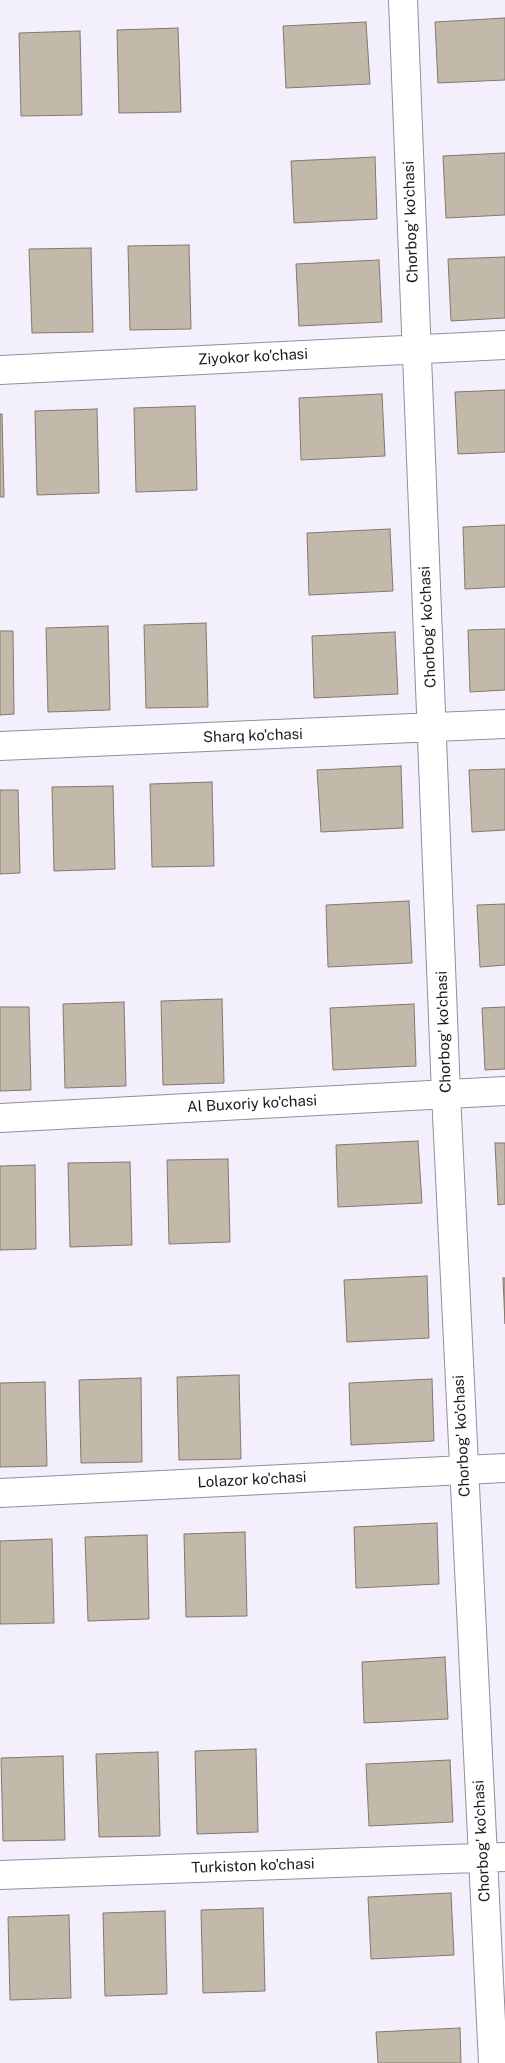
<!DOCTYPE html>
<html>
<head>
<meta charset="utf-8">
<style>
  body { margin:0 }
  canvas { display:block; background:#f4effd }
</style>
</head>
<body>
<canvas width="505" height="2063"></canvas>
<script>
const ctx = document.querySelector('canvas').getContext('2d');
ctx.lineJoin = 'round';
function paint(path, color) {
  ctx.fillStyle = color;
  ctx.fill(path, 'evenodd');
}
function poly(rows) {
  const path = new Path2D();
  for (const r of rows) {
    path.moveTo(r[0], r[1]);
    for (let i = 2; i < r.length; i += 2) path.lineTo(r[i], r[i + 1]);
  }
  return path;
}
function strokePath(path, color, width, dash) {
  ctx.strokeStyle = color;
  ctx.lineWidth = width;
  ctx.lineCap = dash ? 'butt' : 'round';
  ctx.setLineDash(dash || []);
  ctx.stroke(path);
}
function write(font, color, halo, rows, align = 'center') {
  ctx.font = font + ' "Public Sans",sans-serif';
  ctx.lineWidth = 4;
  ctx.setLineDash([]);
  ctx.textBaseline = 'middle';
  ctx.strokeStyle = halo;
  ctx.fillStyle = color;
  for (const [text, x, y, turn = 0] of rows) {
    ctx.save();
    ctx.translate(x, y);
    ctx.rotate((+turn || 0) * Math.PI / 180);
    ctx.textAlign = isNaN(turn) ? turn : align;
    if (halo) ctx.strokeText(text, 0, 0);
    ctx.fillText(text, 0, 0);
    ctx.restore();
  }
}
const building = poly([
  [505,18,505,80,438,83,435,22,505,18],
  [366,22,370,84,286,88,283,26,366,22],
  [178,28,181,112,119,113,117,30,178,28],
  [80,31,82,115,21,116,19,33,80,31],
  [505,153,505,215,446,218,443,156,505,153],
  [375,157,377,219,294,223,291,161,375,157],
  [189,245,191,329,130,330,128,246,189,245],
  [91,248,93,332,32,333,29,249,91,248],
  [505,257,505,318,451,321,448,259,505,257],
  [379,260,382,322,299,326,296,264,379,260],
  [505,390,505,452,458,454,455,392,505,390],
  [382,394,385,456,301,460,299,398,382,394],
  [195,406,197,490,136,492,134,408,195,406],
  [97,409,99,493,37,495,35,411,97,409],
  [0,414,2,414,4,497,0,497,0,414],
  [505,525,505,587,465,589,463,527,505,525],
  [390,529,393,591,309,595,307,533,390,529],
  [206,623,208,707,146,708,144,625,206,623],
  [108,626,110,710,48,712,46,628,108,626],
  [505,629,505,690,470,692,468,630,505,629],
  [0,631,13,631,14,714,0,715,0,631],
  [395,632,398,694,314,698,312,636,395,632],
  [401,766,403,828,321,832,317,770,401,766],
  [505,769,505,830,472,832,469,770,505,769],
  [212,782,214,866,152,867,150,784,212,782],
  [113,786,115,869,54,871,52,787,113,786],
  [0,790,18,790,20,873,0,874,0,790],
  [409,901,412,963,328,967,326,905,409,901],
  [505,904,505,965,480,967,477,905,505,904],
  [222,999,224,1083,163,1085,161,1001,222,999],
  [124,1002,126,1086,65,1088,63,1004,124,1002],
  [414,1004,416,1066,333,1070,330,1008,414,1004],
  [0,1007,29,1007,31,1090,0,1091,0,1007],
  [505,1007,505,1069,485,1070,482,1008,505,1007],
  [418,1141,422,1203,338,1207,336,1145,418,1141],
  [495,1143,505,1143,505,1204,498,1205,495,1143],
  [228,1159,230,1242,169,1244,167,1160,228,1159],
  [130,1162,132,1245,70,1247,68,1163,130,1162],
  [35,1165,36,1249,0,1250,0,1166,35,1165],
  [427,1276,429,1338,347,1342,344,1280,427,1276],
  [503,1278,505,1278,505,1324,503,1278],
  [239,1375,241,1459,179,1460,177,1377,239,1375],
  [141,1378,142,1462,81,1463,79,1380,141,1378],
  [432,1379,434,1441,351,1445,349,1383,432,1379],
  [45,1382,47,1466,0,1467,0,1383,45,1382],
  [437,1523,439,1584,356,1588,354,1527,437,1523],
  [245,1532,247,1616,186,1617,184,1534,245,1532],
  [147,1535,149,1619,88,1621,85,1537,147,1535],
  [52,1539,54,1623,0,1624,0,1541,52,1539],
  [445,1657,448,1719,364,1723,362,1662,445,1657],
  [256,1749,258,1832,197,1834,195,1751,256,1749],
  [158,1752,160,1836,99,1837,96,1754,158,1752],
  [63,1756,65,1840,3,1841,1,1758,63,1756],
  [450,1760,453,1822,369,1826,366,1764,450,1760],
  [451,1893,454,1955,371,1959,368,1897,451,1893],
  [263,1908,265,1991,203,1993,201,1910,263,1908],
  [165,1911,167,1994,105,1996,103,1913,165,1911],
  [69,1915,71,1998,10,2000,8,1917,69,1915],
  [460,2028,461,2063,378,2063,376,2032,460,2028]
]);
paint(building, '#c3b9ab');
strokePath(building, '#82796c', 1);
const minor = poly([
  [403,0,446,1094,493,2063],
  [0,370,505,345],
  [0,746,505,724],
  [0,1118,505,1091],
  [0,1493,505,1468],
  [0,1875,505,1857]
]);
strokePath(minor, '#938e9d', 30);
strokePath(minor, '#fff', 28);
write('15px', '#1b191f', '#fff', [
  ["Chorbog' ko'chasi",411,222,-92],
  ["Ziyokor ko'chasi",253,357,-3],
  ["Chorbog' ko'chasi",428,627,-93],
  ["Sharq ko'chasi",253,736,-2],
  ["Chorbog' ko'chasi",444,1032,-92],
  ["Al Buxoriy ko'chasi",252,1104,-3],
  ["Chorbog' ko'chasi",462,1436,-93],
  ["Lolazor ko'chasi",252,1480,-3],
  ["Chorbog' ko'chasi",482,1841,-93],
  ["Turkiston ko'chasi",253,1866,-2]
]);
</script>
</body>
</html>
